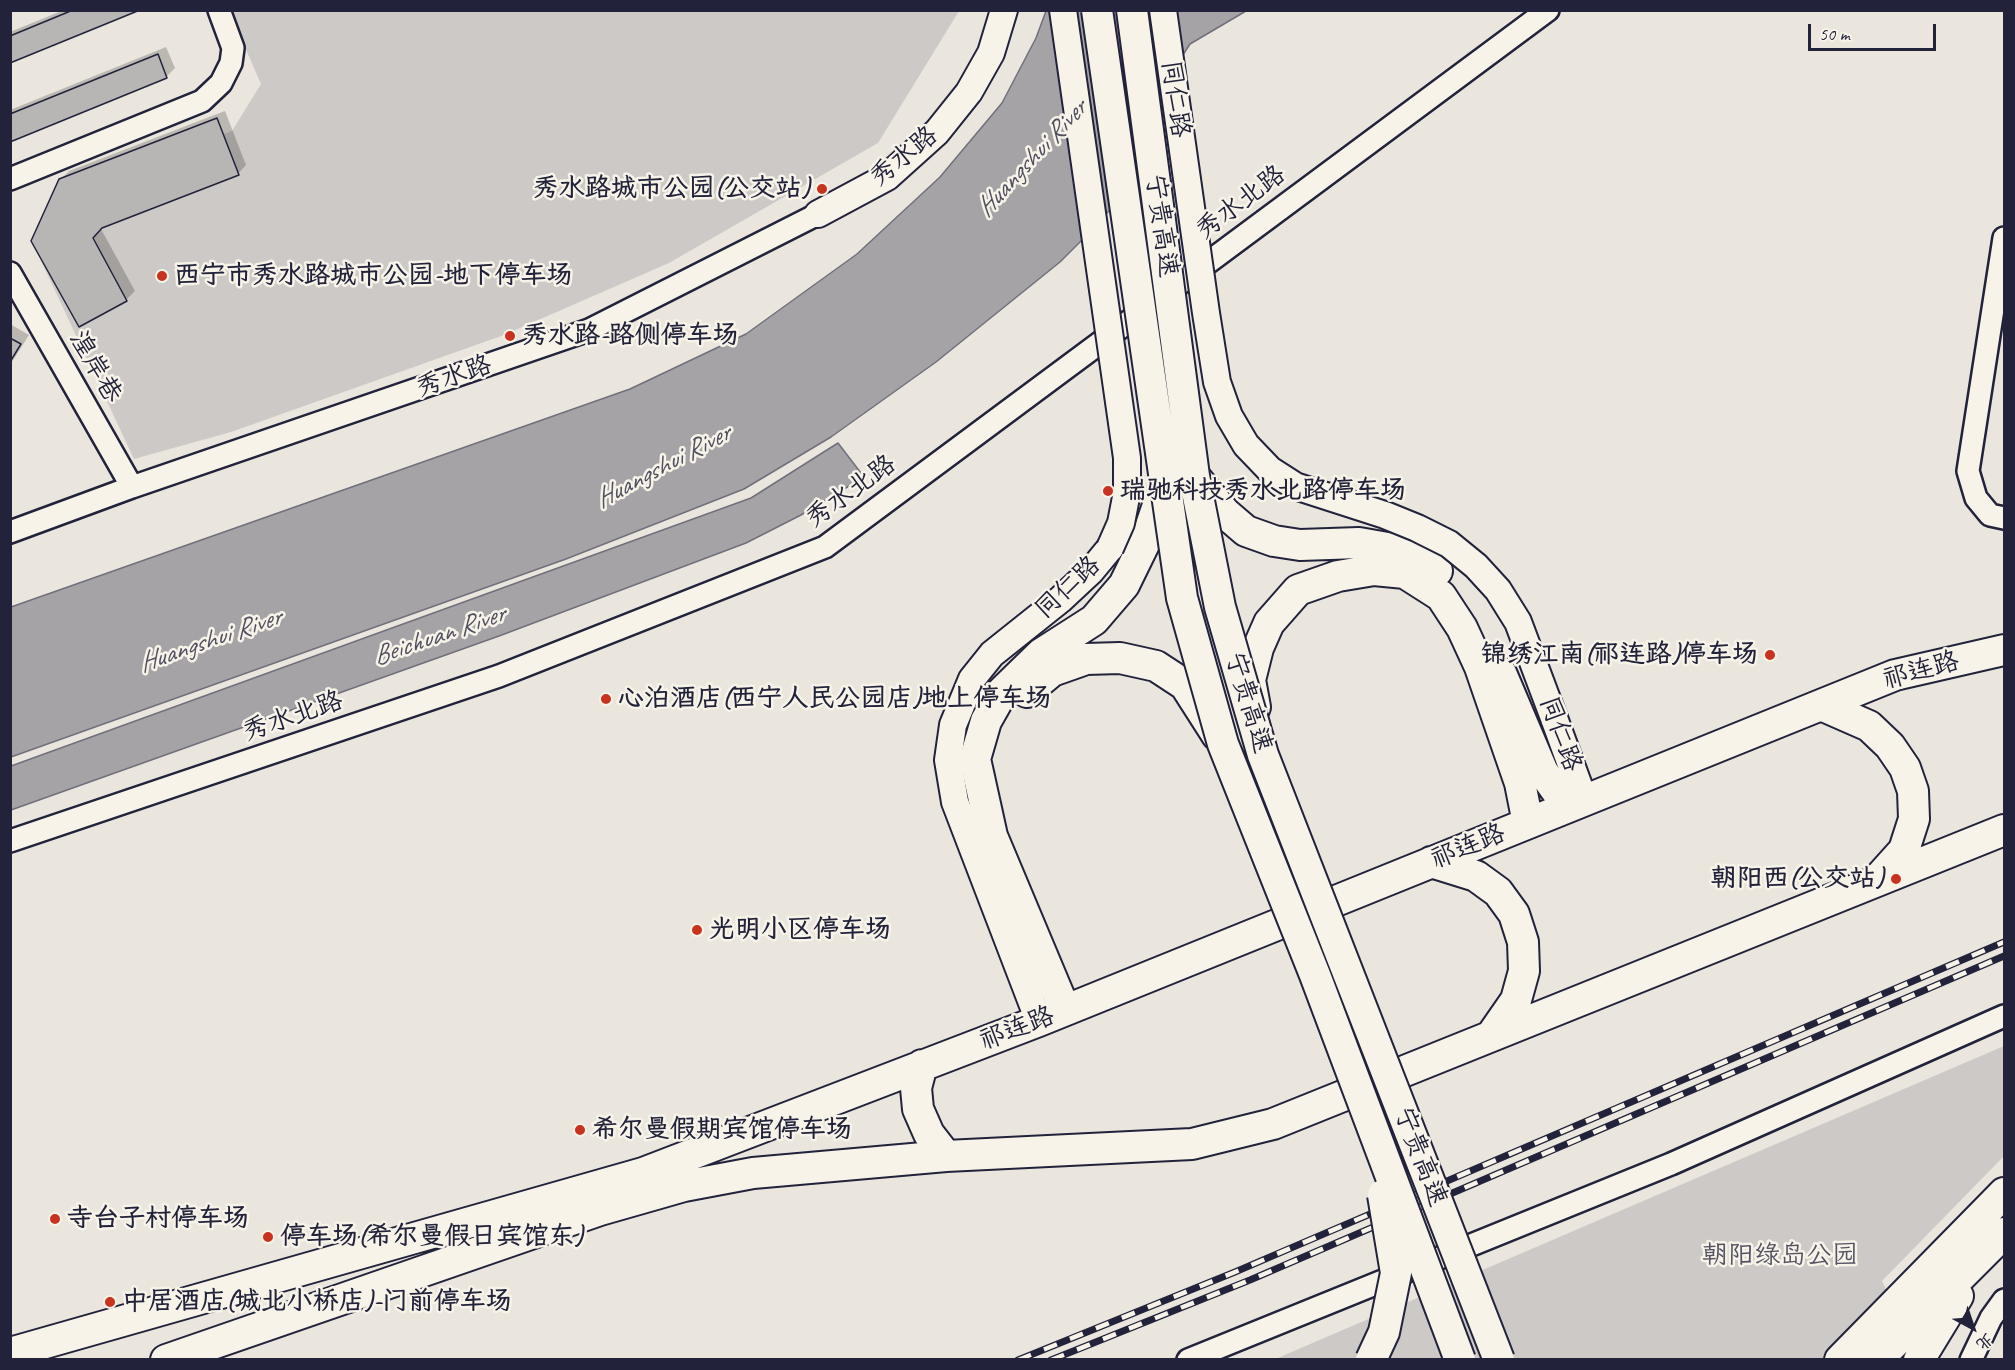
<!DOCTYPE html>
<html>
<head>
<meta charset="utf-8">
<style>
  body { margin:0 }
  #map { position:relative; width:2015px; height:1370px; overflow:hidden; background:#eae6de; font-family:Caveat,"LXGW WenKai TC",sans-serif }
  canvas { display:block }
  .frame { position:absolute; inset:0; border:12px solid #22223b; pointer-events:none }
  .north { position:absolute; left:1943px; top:1298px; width:60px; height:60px; -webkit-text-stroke:4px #f7f3e8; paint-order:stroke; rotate:140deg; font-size:16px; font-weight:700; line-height:24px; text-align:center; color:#22223b }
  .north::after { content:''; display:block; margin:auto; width:21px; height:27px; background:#22223b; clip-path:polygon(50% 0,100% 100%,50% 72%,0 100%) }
  .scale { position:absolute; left:1808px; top:24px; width:128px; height:27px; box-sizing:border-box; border:3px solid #22223b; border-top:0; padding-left:8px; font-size:18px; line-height:21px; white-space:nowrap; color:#22223b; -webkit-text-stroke:4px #f7f3e8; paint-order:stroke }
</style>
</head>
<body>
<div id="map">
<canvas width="2015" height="1370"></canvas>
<div class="frame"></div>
<div class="north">北</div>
<div class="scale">50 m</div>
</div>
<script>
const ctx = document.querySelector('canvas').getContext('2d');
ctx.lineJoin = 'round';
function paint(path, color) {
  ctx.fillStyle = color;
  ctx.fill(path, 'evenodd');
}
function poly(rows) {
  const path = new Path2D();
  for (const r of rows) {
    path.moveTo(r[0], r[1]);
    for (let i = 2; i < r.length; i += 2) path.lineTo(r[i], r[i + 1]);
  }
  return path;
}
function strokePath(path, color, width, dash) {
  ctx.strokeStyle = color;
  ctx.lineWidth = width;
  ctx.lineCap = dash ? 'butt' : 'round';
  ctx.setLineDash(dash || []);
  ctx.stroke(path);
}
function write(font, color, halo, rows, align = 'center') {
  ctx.font = font + ' Caveat,"LXGW WenKai TC",sans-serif';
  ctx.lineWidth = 5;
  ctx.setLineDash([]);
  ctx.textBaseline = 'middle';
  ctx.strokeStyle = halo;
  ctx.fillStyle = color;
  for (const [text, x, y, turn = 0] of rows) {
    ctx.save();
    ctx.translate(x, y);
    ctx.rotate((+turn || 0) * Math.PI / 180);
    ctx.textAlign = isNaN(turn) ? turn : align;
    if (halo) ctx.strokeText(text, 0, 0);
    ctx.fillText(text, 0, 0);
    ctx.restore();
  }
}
paint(poly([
  [229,11,959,11,878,143,669,263,504,335,231,432,134,459,35,248,63,193,232,131,261,84],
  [2004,1046,2004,1156,1882,1281,1919,1359,1273,1360]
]), '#cdc9c6');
const water = poly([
  [1046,11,1246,11,1190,44,1159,92,1134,175,1126,191,1095,227,1060,262,936,362,831,437,744,489,566,559,11,757,11,607,630,389,746,334,857,254,940,177,1002,103,1036,38,1046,11],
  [838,443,864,477,801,515,746,543,499,636,11,810,11,766,751,498,838,443]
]);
paint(water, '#a6a3a6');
strokePath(water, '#716f7b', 1.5);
paint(poly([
  [64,10,136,10,10,62,10,32],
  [166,47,175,68,166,77,10,140,10,110],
  [225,111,246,165,238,174,101,229,135,291,126,300,60,180,69,171],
  [10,324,29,335,10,365]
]), '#0003');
const building = poly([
  [73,10,140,10,10,63,10,36,73,10],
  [158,54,167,78,10,142,10,114,158,54],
  [217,118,239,175,102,228,93,238,127,301,79,327,31,241,59,179,217,118],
  [10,338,21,344,10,362,10,338]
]);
paint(building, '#b8b6b5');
strokePath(building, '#22223b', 1.5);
const minor = poly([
  [10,179,202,101,221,83,231,63,233,48,219,10],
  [2004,238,1968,471,1976,498,1990,515,2004,518],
  [10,273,132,487],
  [10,532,132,487,589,330,818,214],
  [10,841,499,676,825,547,1548,10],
  [1188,1360,1671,1164,2004,1016],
  [1971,1360,1991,1318,2004,1300]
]);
const major = poly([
  [818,214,887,177,937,132,969,92,991,53,1004,10],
  [1554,718,1584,800],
  [1039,1021,955,802,948,760,953,725,972,679,992,654,1061,599,1091,571,1110,548]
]);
const highway = poly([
  [1194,476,1225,513,1246,531,1274,541,1300,545,1359,543,1393,549,1423,561,1437,571],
  [1501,673,1543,772,1568,807],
  [1027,692,1052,671,1086,659,1120,658,1156,666,1185,685,1217,735],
  [1821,705,1869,726,1890,746,1905,768,1913,791,1914,819,1904,850,1877,880],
  [1255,707,1250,680,1258,648,1269,623,1298,590,1338,576,1374,570,1405,573,1441,596,1462,628,1480,667,1520,783,1528,823],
  [1431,862,1476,876,1498,892,1514,914,1523,942,1524,971,1516,1000,1491,1036],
  [1065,1010,992,836,975,759,986,721,1003,691,1041,654,1094,620,1124,585,1146,540,1165,485],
  [922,1065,916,1088,918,1109,929,1134,946,1156],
  [10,1353,643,1173,1039,1021,1895,675,2004,650],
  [166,1360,600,1210,684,1186,753,1173,946,1156,1192,1144,1273,1124,2004,830],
  [1840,1360,2004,1193],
  [1877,1360,2004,1233],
  [1919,1360,1958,1296]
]);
strokePath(minor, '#22223b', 26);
strokePath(major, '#22223b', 30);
strokePath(highway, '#22223b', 34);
strokePath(minor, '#f7f3e8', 21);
strokePath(major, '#f7f3e8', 26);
strokePath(highway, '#f7f3e8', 30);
const rail = poly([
  [1018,1360,1235,1272,2004,942],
  [1051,1360,1250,1280,2004,956]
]);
strokePath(rail, '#22223b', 7);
strokePath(rail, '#f7f3e8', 4.5, [14]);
const majorBridge = poly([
  [1063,10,1127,458,1127,492,1121,523,1110,548],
  [1163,10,1206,313,1217,382,1229,416,1246,445,1270,470,1295,486,1385,515,1417,528,1449,544,1476,566,1498,590,1518,622,1554,718]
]);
const highwayBridge = poly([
  [1097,10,1182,598,1223,744,1315,975,1460,1360],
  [1132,10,1194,476,1220,607,1263,755,1499,1360],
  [1371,1360,1384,1332,1396,1273,1383,1195]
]);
strokePath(majorBridge, '#22223b', 30, []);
strokePath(highwayBridge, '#22223b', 34, []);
strokePath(majorBridge, '#f7f3e8', 26);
strokePath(highwayBridge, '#f7f3e8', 30);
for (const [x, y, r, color] of [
  [822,189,6,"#c8321e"],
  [162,276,6,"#c8321e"],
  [510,336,6,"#c8321e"],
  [1108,491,6,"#c8321e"],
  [1770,655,6,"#c8321e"],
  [606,699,6,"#c8321e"],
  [1896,879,6,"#c8321e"],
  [697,930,6,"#c8321e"],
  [580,1130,6,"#c8321e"],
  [55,1219,6,"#c8321e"],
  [268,1237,6,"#c8321e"],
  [110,1302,6,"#c8321e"]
]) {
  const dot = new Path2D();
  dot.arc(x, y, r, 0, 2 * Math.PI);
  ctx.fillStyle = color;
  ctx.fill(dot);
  strokePath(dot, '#f7f3e8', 2);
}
write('26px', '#22223b', '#f7f3e8', [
  ["同仁路",1175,99,82],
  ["秀水路",904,157,-39],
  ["秀水北路",1241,203,-37],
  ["宁贵高速",1161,226,82],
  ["湟岸巷",95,367,60],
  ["秀水路",454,377,-19],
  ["秀水北路",851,492,-36],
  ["同仁路",1068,588,-43],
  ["祁连路",1921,671,-15],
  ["宁贵高速",1248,703,73],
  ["秀水北路",293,717,-19],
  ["同仁路",1560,734,70],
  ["祁连路",1468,847,-22],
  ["祁连路",1017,1029,-21],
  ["宁贵高速",1420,1157,69]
]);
write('bold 26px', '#22223b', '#f7f3e8', [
  ["秀水路城市公园(公交站)",810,189,"right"],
  ["西宁市秀水路城市公园-地下停车场",174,276],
  ["秀水路-路侧停车场",522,336],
  ["瑞驰科技秀水北路停车场",1120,491],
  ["锦绣江南(祁连路)停车场",1758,655,"right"],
  ["心泊酒店(西宁人民公园店)地上停车场",618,699],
  ["朝阳西(公交站)",1884,879,"right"],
  ["光明小区停车场",709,930],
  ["希尔曼假期宾馆停车场",592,1130],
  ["寺台子村停车场",67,1219],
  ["停车场(希尔曼假日宾馆东)",280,1237],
  ["中居酒店(城北小桥店)-门前停车场",122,1302]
], 'left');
write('26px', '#555465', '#f7f3e8', [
  ["朝阳绿岛公园",1780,1256]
]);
write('italic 27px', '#504f60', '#f7f3e8', [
  ["Huangshui River",1032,159,-47],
  ["Huangshui River",663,467,-28],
  ["Beichuan River",439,636,-19],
  ["Huangshui River",210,641,-19]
]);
</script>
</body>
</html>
